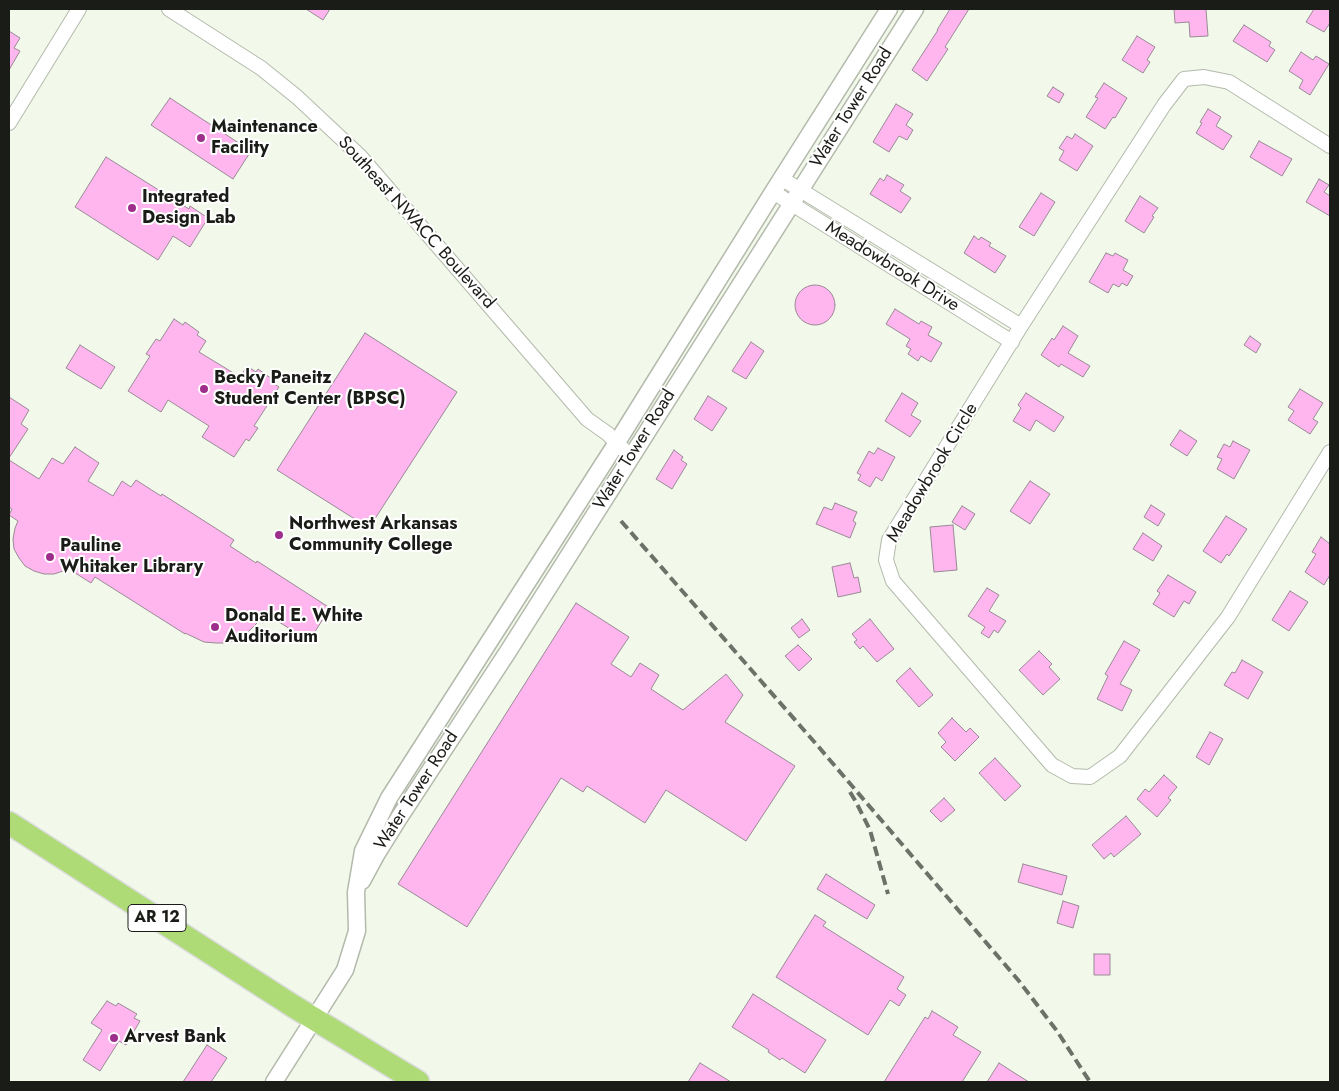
<!DOCTYPE html>
<html>
<head>
<meta charset="utf-8">
<style>
  body { margin:0 }
  #map { position:relative; width:1339px; height:1091px; overflow:hidden; background:#f2f9eb; font-family:Jost,sans-serif }
  canvas { display:block }
  .frame { position:absolute; inset:0; border:10px solid #1a1c17; pointer-events:none }
</style>
</head>
<body>
<div id="map">
<canvas width="1339" height="1091"></canvas>
<div class="frame"></div>
</div>
<script>
const ctx = document.querySelector('canvas').getContext('2d');
ctx.lineJoin = 'round';
function paint(path, color) {
  ctx.fillStyle = color;
  ctx.fill(path, 'evenodd');
}
function poly(rows) {
  const path = new Path2D();
  for (const r of rows) {
    if (r.length === 3) {
      path.moveTo(r[0] + r[2], r[1]);
      path.arc(r[0], r[1], r[2], 0, 2 * Math.PI);
      continue;
    }
    path.moveTo(r[0], r[1]);
    for (let i = 2; i < r.length; i += 2) path.lineTo(r[i], r[i + 1]);
  }
  return path;
}
function strokePath(path, color, width, dash) {
  ctx.strokeStyle = color;
  ctx.lineWidth = width;
  ctx.lineCap = dash ? 'butt' : 'round';
  ctx.setLineDash(dash || []);
  ctx.stroke(path);
}
function write(font, color, halo, rows, align = 'center') {
  ctx.font = font + ' Jost,sans-serif';
  ctx.lineWidth = 4;
  ctx.setLineDash([]);
  ctx.textBaseline = 'middle';
  ctx.strokeStyle = halo;
  ctx.fillStyle = color;
  for (const [text, x, y, turn = 0] of rows) {
    ctx.save();
    ctx.translate(x, y);
    ctx.rotate((+turn || 0) * Math.PI / 180);
    ctx.textAlign = isNaN(turn) ? turn : align;
    if (halo) ctx.strokeText(text, 0, 0);
    ctx.fillText(text, 0, 0);
    ctx.restore();
  }
}
const building = poly([
  [306,9,330,9,323,20,306,9],
  [950,9,969,9,945,47,948,49,927,81,912,70,938,30,937,30,950,9],
  [1174,9,1206,9,1208,36,1190,37,1189,22,1175,23,1174,9],
  [1314,9,1330,9,1330,23,1324,32,1306,22,1314,9],
  [1244,25,1271,42,1269,46,1275,50,1267,62,1233,41,1244,25],
  [9,31,20,38,14,48,20,51,9,70,9,31],
  [1137,36,1155,47,1147,60,1150,62,1143,73,1122,60,1137,36],
  [1301,52,1313,60,1316,56,1329,64,1310,95,1299,88,1303,80,1289,71,1301,52],
  [1104,83,1127,98,1115,118,1113,117,1105,129,1086,117,1098,98,1095,97,1104,83],
  [1053,87,1064,94,1059,103,1047,96,1053,87],
  [170,98,251,151,233,179,151,125,170,98],
  [896,104,913,114,906,125,913,130,907,140,899,136,889,152,873,142,896,104],
  [1208,109,1221,117,1216,126,1232,136,1223,150,1196,133,1202,123,1200,122,1208,109],
  [1075,134,1093,146,1077,171,1059,160,1064,151,1059,148,1067,136,1072,139,1075,134],
  [1259,141,1292,159,1282,176,1250,157,1259,141],
  [106,157,189,209,190,206,208,218,190,247,173,236,158,260,75,207,106,157],
  [887,175,904,185,900,191,911,198,901,213,870,194,880,178,884,181,887,175],
  [1319,179,1329,185,1324,192,1330,196,1330,216,1306,202,1319,179],
  [1041,193,1055,202,1034,236,1019,227,1041,193],
  [1140,196,1158,208,1152,216,1154,217,1144,233,1125,221,1140,196],
  [974,236,979,240,981,237,991,243,989,246,1006,256,995,273,964,253,974,236],
  [1106,253,1113,256,1115,253,1128,260,1123,270,1133,276,1127,286,1122,283,1119,287,1113,284,1108,293,1089,282,1106,253],
  [815,305,20],
  [895,309,919,324,921,321,932,327,928,335,942,343,931,362,921,356,918,361,908,354,911,349,906,346,910,339,886,324,895,309],
  [174,319,183,325,185,322,199,332,197,335,206,341,199,352,240,377,247,366,256,372,258,369,272,379,270,381,279,387,254,426,258,428,249,441,246,439,234,457,202,437,209,426,168,400,161,412,128,391,150,356,146,354,156,339,160,341,174,319],
  [1063,326,1078,336,1068,353,1090,366,1083,377,1061,364,1059,367,1041,355,1052,338,1054,340,1063,326],
  [365,333,457,392,369,528,277,470,365,333],
  [1250,336,1261,344,1256,353,1244,345,1250,336],
  [751,342,764,351,746,379,732,371,751,342],
  [80,345,115,367,101,389,66,368,80,345],
  [1300,389,1323,403,1313,419,1318,422,1310,434,1288,420,1294,411,1288,407,1300,389],
  [902,393,918,403,911,415,921,421,910,437,885,421,902,393],
  [1026,393,1064,417,1054,432,1036,420,1030,431,1013,421,1021,408,1018,405,1026,393],
  [708,396,727,408,712,431,694,419,708,396],
  [9,397,29,410,21,424,28,429,9,458,9,397],
  [1180,430,1197,441,1187,456,1170,445,1180,430],
  [1233,441,1250,450,1234,479,1217,469,1222,459,1217,457,1224,444,1230,447,1233,441],
  [75,447,99,463,88,481,113,496,122,481,131,487,136,480,161,496,162,494,234,540,230,546,256,563,257,561,330,608,309,641,268,615,263,623,259,621,244,636,237,640,226,643,216,643,204,642,185,633,185,634,95,577,91,583,69,569,54,574,44,574,34,571,25,566,19,558,14,549,13,539,15,528,18,521,9,515,12,509,9,507,9,460,39,479,52,458,63,464,75,447],
  [878,448,895,457,882,481,876,477,870,487,858,480,861,475,857,473,869,451,874,454,878,448],
  [674,450,683,457,681,460,687,464,672,489,656,479,674,450],
  [1030,481,1050,494,1030,524,1010,511,1030,481],
  [835,503,857,512,853,521,856,523,850,538,816,524,824,507,832,510,835,503],
  [1151,505,1165,514,1158,526,1144,517,1151,505],
  [962,506,975,514,965,530,952,522,962,506],
  [1226,516,1247,529,1229,556,1227,554,1221,563,1203,551,1226,516],
  [953,525,957,570,934,572,930,527,953,525],
  [1143,533,1162,546,1153,561,1133,549,1143,533],
  [1321,537,1330,544,1330,575,1324,585,1305,572,1316,554,1312,552,1321,537],
  [850,563,854,578,858,577,861,592,838,597,832,567,850,563],
  [1168,575,1196,592,1189,604,1184,601,1174,617,1153,604,1160,593,1157,591,1168,575],
  [987,588,999,595,989,611,1006,621,998,633,994,630,989,638,981,633,985,627,968,616,987,588],
  [1290,591,1308,602,1289,631,1272,620,1290,591],
  [576,603,629,637,611,664,631,677,640,663,659,675,651,689,683,710,726,674,743,695,725,722,795,766,746,841,666,790,645,823,587,786,583,792,561,778,467,927,398,884,576,603],
  [802,619,810,630,799,638,791,628,802,619],
  [870,619,894,649,877,662,863,646,860,649,854,642,857,640,852,634,870,619],
  [1124,641,1140,650,1120,684,1132,690,1122,711,1097,699,1108,676,1105,674,1124,641],
  [798,645,812,659,799,671,785,656,798,645],
  [1039,651,1052,664,1049,667,1060,679,1043,695,1019,670,1039,651],
  [1242,660,1263,672,1248,699,1224,685,1232,672,1235,673,1242,660],
  [910,668,933,695,919,707,896,681,910,668],
  [952,718,966,732,970,728,979,737,955,761,941,747,946,742,938,733,952,718],
  [1210,732,1223,739,1209,765,1196,757,1210,732],
  [995,758,1021,786,1005,801,979,773,995,758],
  [1164,775,1177,787,1168,798,1171,800,1157,817,1137,799,1145,789,1149,792,1164,775],
  [944,798,955,810,941,822,930,811,944,798],
  [1126,816,1141,834,1114,857,1111,853,1104,859,1092,845,1126,816],
  [1023,864,1067,876,1062,895,1018,882,1023,864],
  [826,874,875,905,867,919,817,889,826,874],
  [1063,901,1079,906,1073,928,1057,923,1063,901],
  [815,915,826,922,823,926,904,977,897,989,906,995,899,1006,890,1000,868,1035,776,977,815,915],
  [1094,954,1110,954,1110,975,1094,975,1094,954],
  [753,994,826,1040,805,1073,782,1058,780,1060,768,1052,769,1050,732,1027,753,994],
  [107,1001,116,1006,118,1003,137,1014,134,1018,140,1021,126,1045,119,1041,100,1071,83,1060,102,1030,91,1023,107,1001],
  [932,1011,958,1027,953,1035,981,1052,962,1082,884,1082,925,1017,928,1019,932,1011],
  [207,1045,227,1058,211,1082,183,1082,207,1045],
  [700,1063,731,1082,688,1082,700,1063],
  [999,1063,1013,1072,1029,1082,987,1082,999,1063]
]);
paint(building, '#ffb5ee');
strokePath(building, '#978a94', 1);
const minor = poly([
  [169,9,261,68,297,97,360,156,587,419,608,434,631,457],
  [9,123,79,9],
  [1330,146,1229,82,1204,77,1184,79,1164,105,1021,326,889,540,886,560,893,581,1052,765,1072,776,1090,777,1120,756,1228,617,1330,452],
  [781,178,1021,326],
  [773,192,1012,342]
]);
const tertiary = poly([
  [362,881,376,855,399,818,509,650,915,9],
  [274,1082,345,970,357,931,356,892,363,851,389,798,616,444,773,192,889,9]
]);
const trunk = poly([
  [9,823,293,1006,418,1082]
]);
strokePath(minor, '#b3baac', 16);
strokePath(tertiary, '#b3baac', 19);
strokePath(trunk, '#dadbda', 25);
strokePath(minor, '#fff', 14);
strokePath(tertiary, '#fff', 16);
strokePath(trunk, '#aedb76', 22);
strokePath(poly([
  [621,521,817,745,1019,981,1057,1031,1090,1082],
  [850,792,856,802,870,830,888,894]
]), '#6d7168', 4, [10, 5]);
for (const [x, y, r, color] of [
  [201,138,5,"#9e2e8c"],
  [132,208,5,"#9e2e8c"],
  [204,389,5,"#9e2e8c"],
  [279,535,5,"#9e2e8c"],
  [50,557,5,"#9e2e8c"],
  [215,627,5,"#9e2e8c"],
  [114,1038,5,"#9e2e8c"]
]) {
  const dot = new Path2D();
  dot.arc(x, y, r, 0, 2 * Math.PI);
  ctx.fillStyle = color;
  ctx.fill(dot);
  strokePath(dot, '#fff', 2);
}
for (const [x, y, w] of [
  [157,918,58]
]) {
  const box = new Path2D();
  box.roundRect(x - w / 2, y - 13.5, w, 27, 4);
  ctx.fillStyle = '#fff';
  ctx.fill(box);
  strokePath(box, '#1a1c17', 1);
}
write('bold 16px', '#1a1c17', null, [
  ["AR 12",157,918]
]);
write('18px', '#1a1c17', '#fff', [
  ["Water Tower Road",852,108,-58],
  ["Southeast NWACC Boulevard",416,223,48],
  ["Meadowbrook Drive",892,267,32],
  ["Water Tower Road",635,450,-58],
  ["Meadowbrook Circle",933,473,-59],
  ["Water Tower Road",417,791,-57]
]);
write('bold 18px', '#1a1c17', '#fff', [
  ["Maintenance",211,128],
  ["Facility",211,149],
  ["Integrated",142,198],
  ["Design Lab",142,219],
  ["Becky Paneitz",214,379],
  ["Student Center (BPSC)",214,400],
  ["Northwest Arkansas",289,525],
  ["Community College",289,546],
  ["Pauline",60,547],
  ["Whitaker Library",60,568],
  ["Donald E. White",225,617],
  ["Auditorium",225,638],
  ["Arvest Bank",124,1038]
], 'left');
</script>
</body>
</html>
